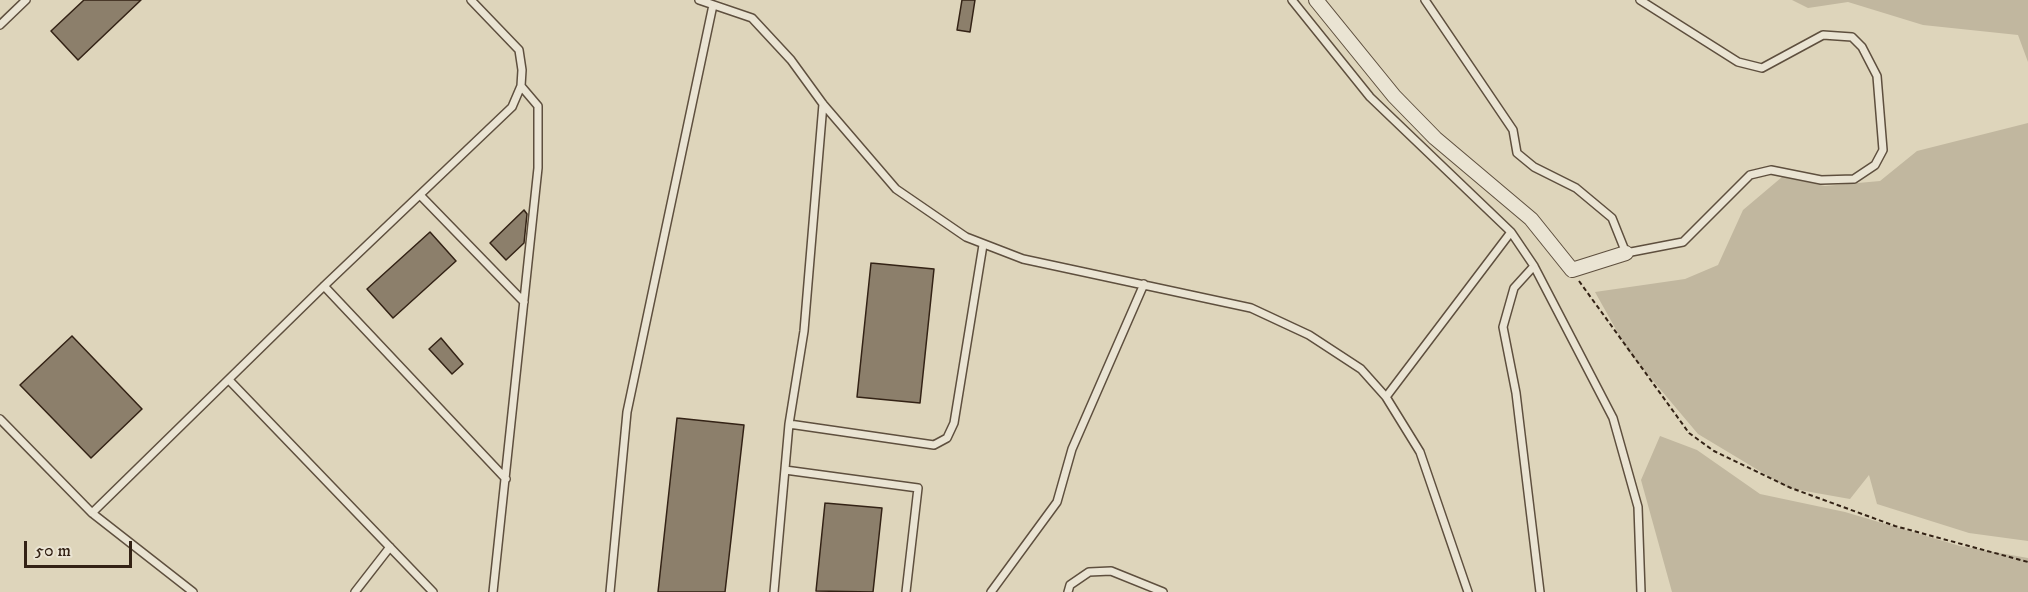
<!DOCTYPE html>
<html>
<head>
<meta charset="utf-8">
<style>
  body { margin:0 }
  #map { position:relative; width:2028px; height:592px; overflow:hidden; background:#ded5bb; font-family:"IM FELL DW Pica",serif }
  canvas { display:block }
  .scale { position:absolute; left:24px; top:541px; width:108px; height:27px; box-sizing:border-box; border:3px solid #332215; border-top:0; padding-left:8px; font-size:18px; line-height:21px; white-space:nowrap; color:#332215; -webkit-text-stroke:4px #eae4d3; paint-order:stroke }
</style>
</head>
<body>
<div id="map">
<canvas width="2028" height="592"></canvas>
<div class="scale">50 m</div>
</div>
<script>
const ctx = document.querySelector('canvas').getContext('2d');
ctx.lineJoin = 'round';
function paint(path, color) {
  ctx.fillStyle = color;
  ctx.fill(path, 'evenodd');
}
function poly(rows) {
  const path = new Path2D();
  for (const r of rows) {
    path.moveTo(r[0], r[1]);
    for (let i = 2; i < r.length; i += 2) path.lineTo(r[i], r[i + 1]);
  }
  return path;
}
function strokePath(path, color, width, dash) {
  ctx.strokeStyle = color;
  ctx.lineWidth = width;
  ctx.lineCap = dash ? 'butt' : 'round';
  ctx.setLineDash(dash || []);
  ctx.stroke(path);
}
paint(poly([
  [1792,0,2028,0,2028,62,2018,35,1923,25,1848,2,1808,8],
  [2028,123,2028,541,1969,533,1877,504,1869,475,1850,499,1788,488,1698,434,1628,351,1595,292,1685,279,1718,265,1743,210,1782,177,1825,186,1880,181,1917,151],
  [1660,436,1697,450,1760,494,1845,512,1960,546,2028,558,2028,592,1672,592,1641,480]
]), '#c1b79f');
const building = poly([
  [84,0,141,0,78,60,51,31,84,0],
  [962,0,975,0,970,32,957,30,962,0],
  [524,210,527,214,524,243,506,260,490,243,524,210],
  [430,232,456,261,393,318,367,289,430,232],
  [871,263,934,269,920,403,857,397,871,263],
  [72,336,142,409,91,458,20,385,72,336],
  [441,338,463,364,452,374,429,349,441,338],
  [677,418,744,425,725,592,658,592,677,418],
  [825,503,882,508,873,592,816,591,825,503]
]);
paint(building, '#8c7f6b');
strokePath(building, '#332215', 1.5);
const lane = poly([
  [699,0,752,18,791,60,823,104,896,189,966,237,1023,259,1251,308,1309,335,1361,369,1386,397,1420,452,1468,592],
  [1292,0,1370,97,1511,232,1534,266,1613,418,1638,507,1641,592],
  [1425,0,1513,130,1517,153,1534,167,1576,188,1612,218,1626,253,1683,242,1750,175,1771,170,1821,180,1854,179,1875,165,1883,150,1877,76,1862,47,1852,37,1823,35,1762,68,1738,62,1640,0],
  [0,25,26,0],
  [823,104,804,331,789,424,934,445,947,438,954,423,983,245],
  [420,195,524,302],
  [1534,266,1514,288,1503,327,1516,393,1540,592],
  [324,286,506,479],
  [229,380,433,592],
  [1386,397,1511,232],
  [0,419,92,513,193,592],
  [785,470,918,488,906,592],
  [92,513,324,286,512,107,521,86,522,70,519,50,471,0],
  [355,592,390,547],
  [493,592,538,168,538,106,521,86],
  [610,592,627,412,713,5],
  [774,592,789,424],
  [991,592,1057,502,1072,449,1144,284],
  [1068,592,1070,585,1089,572,1111,571,1163,592]
]);
const street = poly([
  [1316,0,1394,96,1435,138,1531,219,1572,270,1626,253]
]);
strokePath(lane, '#5e4f3e', 10);
strokePath(street, '#5e4f3e', 16);
strokePath(poly([
  [1579,281,1689,433,1714,451,1791,488,1895,526,2028,562]
]), '#332215', 2, [4.5, 3]);
strokePath(lane, '#eae4d3', 7);
strokePath(street, '#eae4d3', 14);
</script>
</body>
</html>
